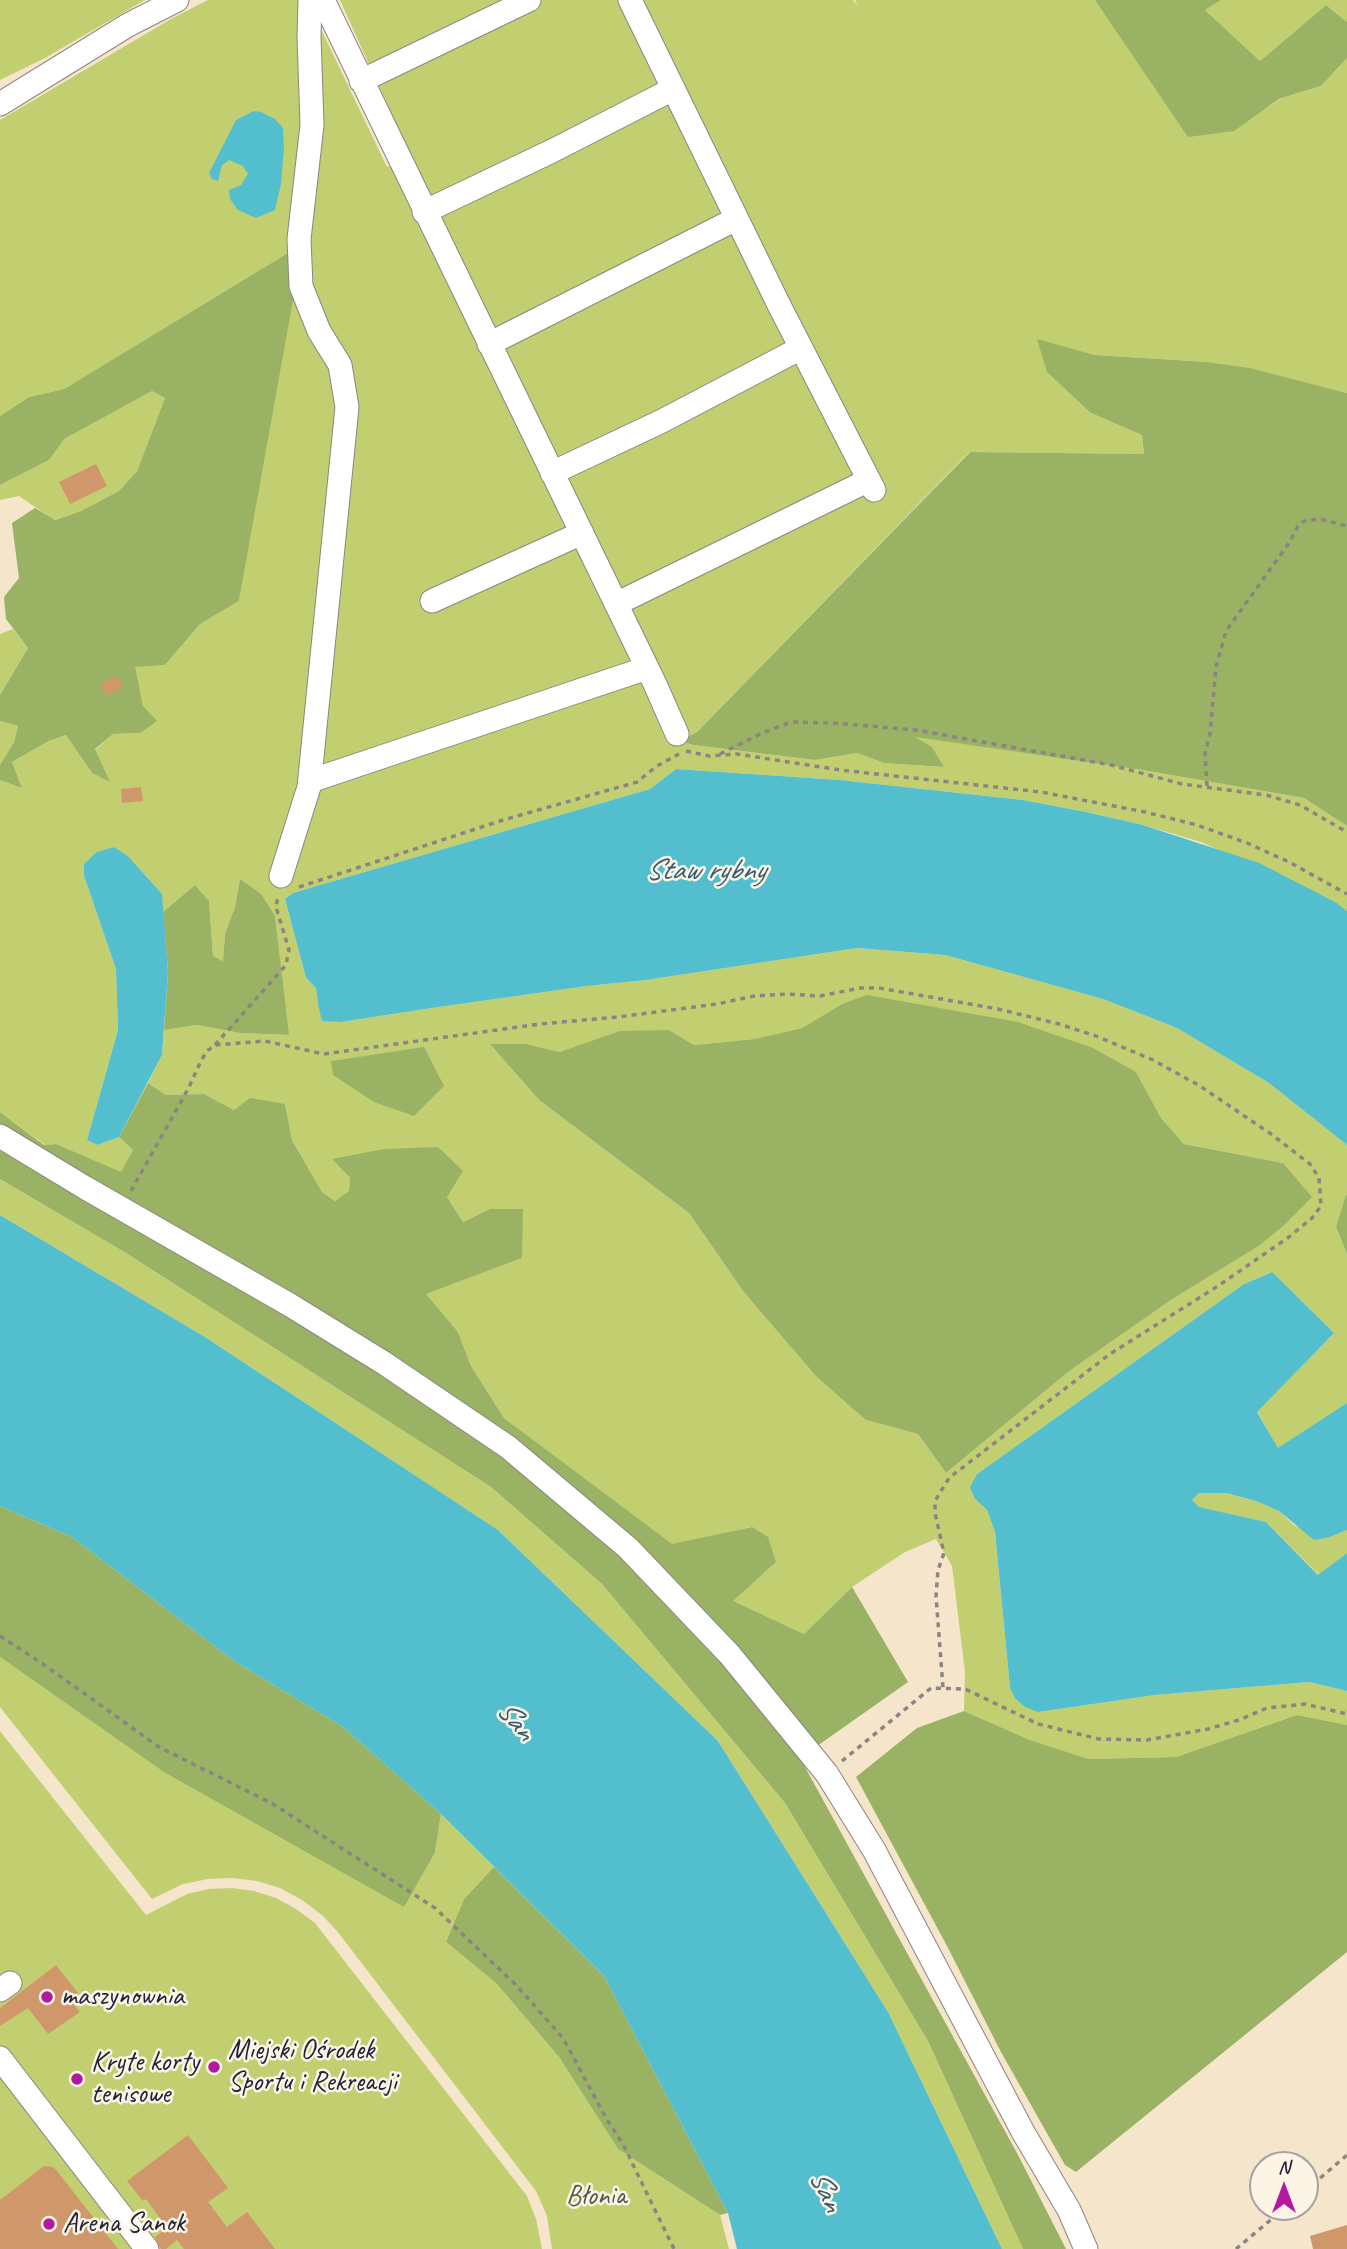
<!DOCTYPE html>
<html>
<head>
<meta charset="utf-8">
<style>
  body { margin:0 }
  #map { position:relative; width:1347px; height:2249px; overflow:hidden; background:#f5e5cb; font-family:Caveat,sans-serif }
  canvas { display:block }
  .north { position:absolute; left:1249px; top:2151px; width:70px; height:70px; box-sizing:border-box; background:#fcf5e5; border:2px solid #a5a1a1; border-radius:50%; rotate:0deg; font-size:19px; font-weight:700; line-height:28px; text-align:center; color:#22223b }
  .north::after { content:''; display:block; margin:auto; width:24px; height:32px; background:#b5179e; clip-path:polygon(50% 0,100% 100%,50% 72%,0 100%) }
</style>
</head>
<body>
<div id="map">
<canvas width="1347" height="2249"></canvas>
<div class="north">N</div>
</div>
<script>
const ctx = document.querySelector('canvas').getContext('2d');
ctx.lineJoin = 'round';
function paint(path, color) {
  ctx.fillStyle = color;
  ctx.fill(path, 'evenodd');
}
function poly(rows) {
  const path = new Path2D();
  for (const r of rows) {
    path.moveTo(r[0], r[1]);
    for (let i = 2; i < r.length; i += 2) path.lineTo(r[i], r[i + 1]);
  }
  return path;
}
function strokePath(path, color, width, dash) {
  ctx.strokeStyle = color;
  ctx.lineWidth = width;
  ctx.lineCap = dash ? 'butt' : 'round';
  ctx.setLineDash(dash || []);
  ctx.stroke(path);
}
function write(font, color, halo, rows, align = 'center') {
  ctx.font = font + ' Caveat,sans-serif';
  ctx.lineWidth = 5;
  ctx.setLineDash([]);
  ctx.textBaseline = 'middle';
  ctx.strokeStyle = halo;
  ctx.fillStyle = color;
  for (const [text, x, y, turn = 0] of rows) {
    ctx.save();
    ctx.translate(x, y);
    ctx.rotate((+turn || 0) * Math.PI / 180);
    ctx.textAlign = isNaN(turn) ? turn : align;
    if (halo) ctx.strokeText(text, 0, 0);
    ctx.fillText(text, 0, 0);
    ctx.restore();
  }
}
paint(poly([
  [0,0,145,0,45,58,0,80],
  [208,0,307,0,387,167,410,155,340,0,853,0,858,6,855,0,1095,0,1234,130,1280,99,1321,86,1347,58,1347,393,1249,368,1208,362,1095,355,1038,340,1091,413,1142,435,1144,454,969,452,697,732,682,741,693,745,815,760,857,753,884,763,943,767,932,747,912,736,1142,770,1304,798,1347,826,1347,911,1337,903,1201,842,1143,825,1086,812,1023,800,840,780,676,769,650,789,313,887,293,893,285,899,306,978,316,988,318,1004,341,1022,432,1008,587,986,646,980,857,948,945,955,1103,999,1177,1028,1269,1083,1347,1145,1347,1196,1336,1227,1347,1254,1347,1403,1278,1449,1257,1411,1334,1333,1271,1272,1244,1284,977,1474,975,1499,987,1510,995,1532,1010,1688,1038,1712,1155,1695,1309,1682,1347,1691,1347,1725,1297,1715,1176,1757,1089,1759,1030,1740,991,1723,964,1711,965,1672,952,1566,936,1539,905,1552,852,1587,804,1634,732,1601,776,1562,751,1527,672,1545,504,1418,471,1366,458,1332,425,1294,522,1258,490,1209,463,1222,447,1197,333,1160,350,1178,349,1191,335,1201,322,1192,292,1140,285,1104,234,1110,204,1094,166,1095,148,1083,162,1055,164,1030,197,1025,240,1033,288,1035,275,916,240,880,235,907,225,934,223,961,213,956,209,901,195,885,163,912,162,894,128,856,113,847,84,864,84,876,116,969,118,1030,87,1140,97,1145,119,1137,133,1150,121,1173,56,1144,45,1145,0,1112,0,780,22,788,12,762,49,741,66,735,92,773,109,781,95,750,113,734,140,733,143,706,134,666,165,665,200,624,239,601,302,245,64,389,29,397,0,416,0,120,171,19],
  [842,1004,1136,1072,1161,1118,1184,1144,1283,1163,1257,1247,1171,1300,1068,1372,946,1473,918,1434,866,1420,743,1291,689,1213,539,1100,491,1045,526,1044,560,1052,669,1030,694,1045,754,1039,802,1028],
  [424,1048,333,1075,332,1061],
  [1221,0,1347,0,1347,22,1326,5,1260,61,1205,10],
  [152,391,165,398,137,471,119,491,81,511,54,520,19,496,0,500,0,485,49,460,63,439],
  [13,629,28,648,0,695,0,634],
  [0,721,18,726,14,742,0,765],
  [0,1179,126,1253,491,1487,602,1584,785,1803,928,2041,1023,2249,1002,2249,888,2012,718,1741,498,1530,205,1337,0,1215],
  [1199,1493,1226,1493,1256,1501,1279,1511,1295,1526,1330,1537,1347,1530,1347,1553,1319,1575,1266,1522,1198,1507,1192,1500],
  [0,1657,165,1772,435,1852,441,1814,494,1867,464,1899,446,1942,496,1983,559,2057,618,2149,720,2215,729,2249,552,2249,547,2216,536,2191,337,1931,322,1915,302,1900,280,1888,257,1881,232,1878,208,1879,183,1884,152,1899,0,1707],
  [0,1731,146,1915,187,1894,209,1889,232,1888,254,1891,276,1898,296,1909,315,1923,527,2196,536,2219,542,2249,0,2249]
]), '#c2cf71');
paint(poly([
  [1095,0,1221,0,1205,10,1260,61,1326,5,1347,22,1347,58,1321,86,1279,99,1234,131,1188,137],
  [303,244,239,601,200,624,165,665,135,667,143,706,157,721,140,733,113,734,95,749,110,782,92,773,66,735,49,741,12,762,22,788,0,780,0,765,14,742,18,726,0,721,0,695,28,648,6,619,4,597,19,578,12,523,35,508,55,520,81,511,119,491,137,471,165,398,152,391,64,439,49,460,0,485,0,416,29,397,64,389],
  [1037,339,1095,355,1208,362,1250,368,1347,393,1347,826,1304,798,1142,770,915,737,932,747,944,767,884,763,857,753,815,760,693,745,681,741,697,732,970,452,1144,454,1142,435,1091,413,1047,372],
  [240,879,261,894,275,916,289,1035,240,1033,197,1025,164,1030,168,972,163,912,195,885,209,901,213,956,223,961,225,934,235,907],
  [867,995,1018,1022,1093,1048,1136,1072,1161,1118,1184,1144,1283,1163,1312,1197,1282,1227,1257,1247,1171,1300,1068,1372,946,1473,918,1434,866,1420,817,1377,743,1291,689,1213,539,1100,490,1044,526,1044,560,1052,620,1031,669,1030,694,1045,754,1039,802,1028,842,1004],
  [424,1047,444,1086,414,1116,374,1102,333,1075,331,1061],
  [148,1083,166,1095,204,1094,234,1110,250,1098,285,1104,292,1140,322,1192,335,1201,349,1191,350,1178,332,1159,384,1149,438,1147,463,1171,447,1197,463,1222,490,1209,523,1209,522,1258,426,1294,458,1332,471,1366,504,1418,672,1544,752,1527,768,1537,776,1562,733,1601,804,1634,852,1587,908,1682,800,1758,1018,2155,1066,2249,1023,2249,928,2041,785,1803,602,1584,491,1487,126,1253,0,1179,0,1112,44,1145,56,1144,121,1172,133,1150,119,1137],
  [1346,1195,1347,1196,1347,1254,1336,1227],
  [0,1506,72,1537,234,1661,343,1727,441,1814,435,1852,404,1907,164,1772,0,1657],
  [964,1711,1030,1740,1089,1759,1176,1757,1297,1715,1347,1725,1347,1952,1076,2172,1065,2165,1001,2052,946,1944,856,1777,917,1728],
  [494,1867,604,1976,728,2213,720,2215,618,2149,559,2057,496,1983,446,1942,464,1899]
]), '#99b263');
paint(poly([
  [254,111,261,112,275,119,283,128,284,147,281,184,275,210,256,218,238,210,230,199,229,190,241,185,248,174,243,166,229,160,222,165,218,181,212,179,209,173,236,120],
  [676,769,840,780,1023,800,1086,812,1143,825,1259,863,1337,903,1347,911,1347,1145,1269,1083,1177,1028,1103,999,945,955,857,948,646,980,587,986,432,1008,341,1022,322,1021,318,1004,316,988,306,978,285,899,293,893,313,887,650,789],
  [114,847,128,856,162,894,168,972,162,1055,119,1137,97,1145,87,1140,118,1030,116,969,84,876,84,864,97,852],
  [0,1215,205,1337,498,1530,718,1741,888,2012,1002,2249,737,2249,728,2213,604,1976,441,1814,343,1727,234,1661,72,1537,0,1506],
  [1272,1272,1334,1333,1257,1412,1278,1448,1347,1403,1347,1530,1330,1537,1314,1540,1279,1511,1256,1501,1226,1493,1199,1493,1192,1500,1199,1507,1266,1522,1318,1575,1347,1553,1347,1691,1309,1682,1155,1695,1038,1712,1025,1707,1015,1698,1010,1688,995,1532,987,1510,975,1499,970,1487,977,1474,1244,1284]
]), '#53bece');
paint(poly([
  [96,464,107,486,70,504,59,482],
  [117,675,123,687,106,696,100,684],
  [141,787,143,801,122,803,121,789],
  [56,1965,78,1993,70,2000,80,2012,48,2034,28,2008,0,2026,0,2008],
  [188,2135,228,2188,208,2202,227,2227,247,2212,275,2249,184,2249,177,2240,166,2249,161,2249,155,2237,167,2228,165,2225,146,2199,143,2201,127,2181],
  [44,2166,53,2167,57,2171,118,2249,0,2249,0,2200],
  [1347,2225,1347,2249,1313,2249,1310,2236]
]), '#d0986a');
const minor = poly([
  [323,0,655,684,677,734],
  [630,0,779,305,874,490],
  [361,81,529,0],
  [0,104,128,25,177,0],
  [424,212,552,151,673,89],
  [489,344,736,219],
  [552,473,662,421,801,348],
  [432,601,582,533],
  [616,604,869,480],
  [310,781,647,668],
  [281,876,309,787,347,407,340,365,319,331,301,286,299,239,312,125,309,37,310,0],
  [0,1136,84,1187,290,1305,384,1363,508,1447,628,1548,730,1655,827,1774,874,1850,1023,2132,1069,2210,1086,2249],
  [0,1990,10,1983],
  [0,2058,147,2249]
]);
strokePath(minor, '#8c8483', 25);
strokePath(poly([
  [686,751,709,756,737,754,840,770,1041,792,1145,812,1197,825,1247,843,1289,862,1347,894],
  [720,754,760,734,791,722,833,723,916,730,1111,765,1182,784,1266,795,1300,805,1347,832],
  [1207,786,1205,753,1210,734,1216,667,1226,631,1289,543,1298,526,1304,521,1320,519,1347,526],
  [299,887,503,820,637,782,657,766,679,754],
  [215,1045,286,965,289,950,276,907,278,895],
  [131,1191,188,1089,201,1061,207,1051,215,1045,265,1041,324,1054,540,1024,618,1017,717,1004,754,996,787,994,820,996,860,988,879,988,998,1009,1059,1024,1096,1036,1153,1060,1200,1086,1271,1134,1310,1164,1319,1178,1321,1206,1312,1218,1289,1237,1218,1286,1110,1354,949,1478,935,1501,935,1513,944,1553,938,1570,936,1596,943,1688],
  [0,1636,43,1664,159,1747,273,1804,435,1908,516,1985,563,2038,606,2118,623,2144,674,2249],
  [842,1761,931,1688,965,1689,1038,1724,1099,1739,1147,1740,1208,1729,1239,1720,1267,1708,1305,1704,1347,1714],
  [1305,2191,1347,2155],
  [1236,2249,1286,2207]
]), '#8c8483', 3.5, [5, 5]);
strokePath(minor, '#fff', 23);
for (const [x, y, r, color] of [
  [47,1997,7,"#b5179e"],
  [214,2067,7,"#b5179e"],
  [77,2079,7,"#b5179e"],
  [49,2224,7,"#b5179e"]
]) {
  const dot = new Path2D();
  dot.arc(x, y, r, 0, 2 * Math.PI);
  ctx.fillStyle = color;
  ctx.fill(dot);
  strokePath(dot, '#fcf5e5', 2.5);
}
write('28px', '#22223b', '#fcf5e5', [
  ["maszynownia",61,1997],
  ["Miejski Ośrodek",228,2051],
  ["Sportu i Rekreacji",228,2083],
  ["Kryte korty",91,2063],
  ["tenisowe",91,2095],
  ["Arena Sanok",63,2224]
], 'left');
write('28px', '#52564b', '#fcf5e5', [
  ["Błonia",596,2197]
]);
write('italic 30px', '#33596e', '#fcf5e5', [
  ["Staw rybny",705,871],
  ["San",515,1721,51],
  ["San",825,2191,66]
]);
</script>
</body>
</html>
